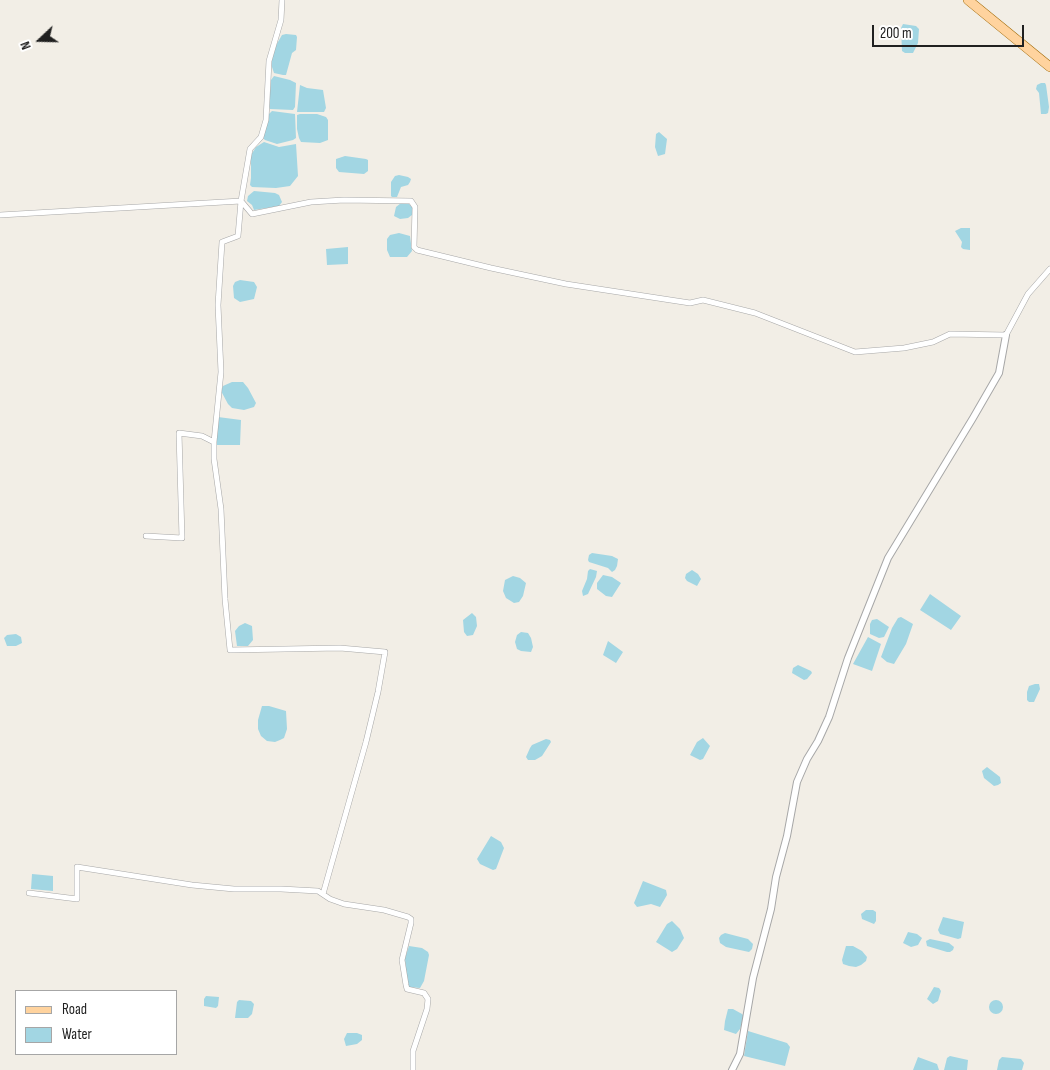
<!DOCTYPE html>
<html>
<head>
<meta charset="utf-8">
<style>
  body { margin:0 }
  #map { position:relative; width:1050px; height:1070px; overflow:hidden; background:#f2eee6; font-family:"Sofia Sans Condensed",sans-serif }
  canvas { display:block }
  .legend { position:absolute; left:15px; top:990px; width:162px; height:65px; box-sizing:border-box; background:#fff; border:1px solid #a6a6a6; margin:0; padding:6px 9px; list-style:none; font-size:15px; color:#202020 }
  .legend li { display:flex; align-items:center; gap:10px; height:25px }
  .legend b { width:25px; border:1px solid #a6a6a6 }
  .north { position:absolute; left:15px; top:15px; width:50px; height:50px; -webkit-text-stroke:4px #fff; paint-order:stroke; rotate:249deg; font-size:14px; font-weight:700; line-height:20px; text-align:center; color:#202020 }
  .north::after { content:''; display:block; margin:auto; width:18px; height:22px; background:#202020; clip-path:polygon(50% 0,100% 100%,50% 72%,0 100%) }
  .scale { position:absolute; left:872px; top:25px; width:152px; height:22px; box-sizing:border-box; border:2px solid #202020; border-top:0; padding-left:6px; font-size:15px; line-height:18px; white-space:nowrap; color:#202020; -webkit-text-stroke:4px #fff; paint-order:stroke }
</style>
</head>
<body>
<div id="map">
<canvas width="1050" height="1070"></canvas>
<ul class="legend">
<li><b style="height:6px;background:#ffd39e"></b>Road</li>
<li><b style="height:14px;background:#a2d6e3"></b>Water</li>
</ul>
<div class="north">N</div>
<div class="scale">200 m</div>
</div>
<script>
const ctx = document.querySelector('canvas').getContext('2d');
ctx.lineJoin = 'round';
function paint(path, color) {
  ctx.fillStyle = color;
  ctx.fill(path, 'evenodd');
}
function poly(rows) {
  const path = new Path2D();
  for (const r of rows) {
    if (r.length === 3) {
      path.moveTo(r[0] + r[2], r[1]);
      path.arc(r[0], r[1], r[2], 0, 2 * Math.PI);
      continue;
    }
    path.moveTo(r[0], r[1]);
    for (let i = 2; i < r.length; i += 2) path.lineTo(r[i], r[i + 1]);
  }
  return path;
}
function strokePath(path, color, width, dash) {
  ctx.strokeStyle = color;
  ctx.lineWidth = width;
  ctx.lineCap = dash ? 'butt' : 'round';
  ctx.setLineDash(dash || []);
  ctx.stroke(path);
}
paint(poly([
  [903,24,916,26,919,29,918,43,913,53,905,53,902,51,901,28],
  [286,34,296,35,297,37,296,50,292,53,286,75,283,75,274,73,271,64,275,47,282,35],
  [274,76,290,80,296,83,295,107,293,110,270,109,269,106,271,80],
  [1041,83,1045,83,1046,85,1049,107,1048,113,1046,114,1041,114,1039,93,1036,89,1037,85],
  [300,85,307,88,323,90,326,108,324,112,297,112],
  [272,111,295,114,296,138,293,140,277,144,265,140,262,137,268,115],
  [300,114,317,114,326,117,328,120,328,140,320,143,301,142,299,138,297,129,297,115],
  [659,132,667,139,665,154,658,156,655,147,656,134],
  [264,142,279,147,296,144,298,176,290,186,276,188,252,187,250,185,251,178,251,155,256,147],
  [345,156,366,159,368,160,368,171,364,174,339,172,336,168,336,159],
  [399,175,408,177,411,179,410,182,408,185,401,187,397,197,392,197,391,196,391,182,395,176],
  [254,191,275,193,279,195,282,202,279,206,254,210,252,205,247,201,248,196],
  [401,203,408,203,412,207,412,215,408,218,400,219,394,216,396,207],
  [961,228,970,228,970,250,963,249,961,247,962,242,955,231],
  [399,233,410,236,412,251,407,257,390,257,387,250,387,239,390,235],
  [348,247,348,264,327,265,326,249],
  [240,280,254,282,257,287,254,299,240,302,234,298,233,286,235,282],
  [232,382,243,382,248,388,256,403,254,407,244,410,232,408,228,404,221,391,223,386],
  [218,417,241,420,240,445,215,445],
  [592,553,612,556,618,559,617,566,615,570,612,572,608,568,589,562,588,560,589,555],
  [590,569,597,571,596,577,588,594,583,596,582,591,587,579,588,571],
  [692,570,698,574,701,579,697,586,687,581,685,578,686,574],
  [603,575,612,577,621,583,612,597,606,596,597,589,597,583],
  [513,576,520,578,526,583,523,596,519,602,514,603,506,598,503,591,505,580],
  [930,594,961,616,951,630,920,610],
  [472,613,476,617,477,626,473,635,467,636,464,632,463,620],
  [901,617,913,624,906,644,894,664,887,662,881,657,892,628,898,618],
  [877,619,889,627,884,637,879,638,870,634,870,624,872,620],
  [245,623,252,626,253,640,248,646,237,646,235,631,239,626],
  [521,632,528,633,531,638,533,647,531,652,521,651,517,649,515,642,517,635],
  [16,634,21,637,22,643,16,646,7,646,4,638,7,635],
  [868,637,881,644,872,671,853,664],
  [608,641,623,652,616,663,603,655],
  [798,665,811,671,812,673,807,679,804,680,792,673,793,668],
  [1035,684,1039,684,1040,689,1034,702,1029,702,1027,700,1027,692,1029,686],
  [262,706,269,706,286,711,287,729,284,738,280,740,275,742,267,741,261,736,258,729,258,720],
  [703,738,710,746,703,759,700,760,690,755,697,742],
  [546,739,550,740,551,742,542,756,535,760,528,760,526,757,530,748,532,745],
  [987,767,1000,777,1001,783,998,785,994,786,984,778,982,771],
  [491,836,501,842,504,848,496,869,493,870,480,864,477,859],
  [32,874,53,876,53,891,31,889],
  [643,881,666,890,667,895,660,907,651,904,637,907,634,903],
  [866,910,873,910,876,912,876,921,874,924,862,919,861,914],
  [943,917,964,922,961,938,958,939,940,934,938,930],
  [672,921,680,929,684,938,677,949,672,952,656,942,667,924],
  [908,932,917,934,922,938,918,945,911,947,903,943],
  [725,933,748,939,753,944,752,949,749,952,726,947,720,943,719,938,721,935],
  [930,939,949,943,954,947,953,950,950,952,947,952,927,946,926,941],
  [409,946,422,948,428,952,429,955,424,981,420,988,409,987,406,974,405,958],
  [846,946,853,946,862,951,867,957,866,961,861,965,856,967,849,966,843,964,842,960],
  [934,987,939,988,941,991,938,1001,933,1004,927,999],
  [206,996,219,997,218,1006,216,1008,204,1006,204,999],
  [996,1007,7],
  [239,1000,251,1001,254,1004,252,1014,248,1018,235,1018,237,1002],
  [728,1009,733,1009,742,1014,744,1016,740,1029,736,1034,724,1030,725,1021],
  [748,1031,787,1043,790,1047,785,1066,744,1056],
  [347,1033,357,1033,362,1035,362,1040,357,1044,346,1046,344,1039],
  [950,1056,968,1060,967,1070,944,1070,947,1058],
  [918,1057,937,1064,939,1070,913,1070],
  [1002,1057,1021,1059,1024,1063,1022,1070,997,1070,999,1060]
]), '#a2d6e3');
const minor = poly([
  [0,215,241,201,252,214,311,202,344,200,411,201,415,207,414,247,417,250,491,268,566,284,690,303,703,300,755,313,855,352,904,348,933,342,950,334,1006,335,1028,294,1050,269],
  [214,442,214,459,221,509,225,599,230,650,340,648,385,652,378,692,366,742,323,894],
  [146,536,182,538,179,433,202,436,214,442,221,372,218,305,222,242,238,236,241,201,250,149,261,137,266,120,269,61,281,20,282,0],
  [29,893,77,899,77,867,192,885,234,889,281,889,318,891,330,899,344,904,384,910,408,917,411,919,411,923,402,960,406,985,407,989,424,993,428,999,427,1009,413,1051,413,1070]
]);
const tertiary = poly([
  [732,1070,740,1054,753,978,771,909,776,877,787,836,797,782,807,759,818,741,829,717,848,658,888,558,973,418,999,373,1006,335]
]);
const primary = poly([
  [968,0,1050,67]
]);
strokePath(minor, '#a7a7a7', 6);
strokePath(tertiary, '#a7a7a7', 8);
strokePath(primary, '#9d6600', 10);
strokePath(minor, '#fff', 5);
strokePath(tertiary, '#fff', 6);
strokePath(primary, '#ffd39e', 9);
</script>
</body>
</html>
